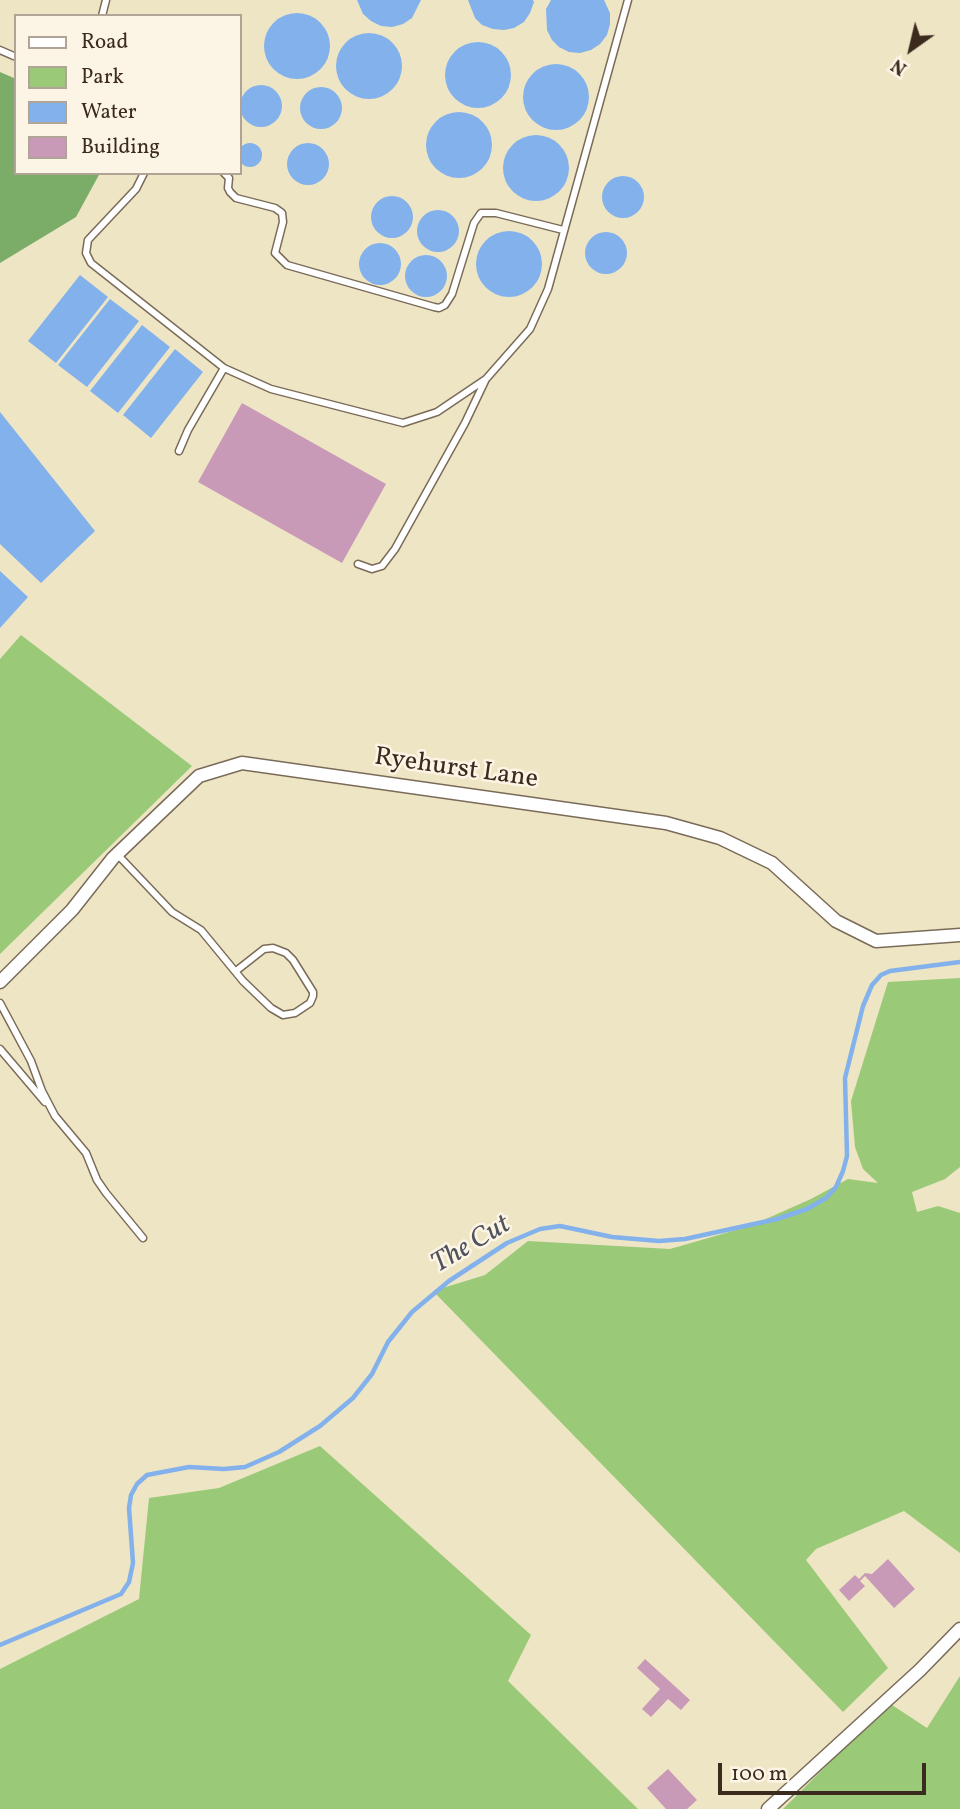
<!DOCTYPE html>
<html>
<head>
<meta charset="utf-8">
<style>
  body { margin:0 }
  #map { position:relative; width:960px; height:1809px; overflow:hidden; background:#eee5c5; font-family:Vollkorn,serif }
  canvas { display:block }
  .legend { position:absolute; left:14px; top:14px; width:228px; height:161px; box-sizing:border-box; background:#fcf5e5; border:2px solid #afa495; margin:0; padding:9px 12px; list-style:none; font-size:21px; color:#3b2a1e }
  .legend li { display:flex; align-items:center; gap:14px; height:35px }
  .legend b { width:35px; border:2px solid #afa495 }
  .north { position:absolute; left:876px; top:14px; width:70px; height:70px; -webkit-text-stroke:5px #fcf5e5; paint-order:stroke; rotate:214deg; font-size:19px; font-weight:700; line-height:28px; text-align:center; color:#3b2a1e }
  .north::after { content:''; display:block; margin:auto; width:24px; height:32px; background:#3b2a1e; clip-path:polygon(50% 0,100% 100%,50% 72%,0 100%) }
  .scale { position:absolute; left:718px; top:1763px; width:208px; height:32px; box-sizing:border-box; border:4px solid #3b2a1e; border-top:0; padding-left:9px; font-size:21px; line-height:24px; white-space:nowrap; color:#3b2a1e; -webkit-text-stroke:5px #fcf5e5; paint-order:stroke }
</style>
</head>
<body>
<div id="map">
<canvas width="960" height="1809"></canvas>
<ul class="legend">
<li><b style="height:9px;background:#fff"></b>Road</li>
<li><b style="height:19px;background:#9ac978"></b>Park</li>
<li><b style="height:19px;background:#82b1ec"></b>Water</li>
<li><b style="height:19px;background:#c89ab8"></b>Building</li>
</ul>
<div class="north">N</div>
<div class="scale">100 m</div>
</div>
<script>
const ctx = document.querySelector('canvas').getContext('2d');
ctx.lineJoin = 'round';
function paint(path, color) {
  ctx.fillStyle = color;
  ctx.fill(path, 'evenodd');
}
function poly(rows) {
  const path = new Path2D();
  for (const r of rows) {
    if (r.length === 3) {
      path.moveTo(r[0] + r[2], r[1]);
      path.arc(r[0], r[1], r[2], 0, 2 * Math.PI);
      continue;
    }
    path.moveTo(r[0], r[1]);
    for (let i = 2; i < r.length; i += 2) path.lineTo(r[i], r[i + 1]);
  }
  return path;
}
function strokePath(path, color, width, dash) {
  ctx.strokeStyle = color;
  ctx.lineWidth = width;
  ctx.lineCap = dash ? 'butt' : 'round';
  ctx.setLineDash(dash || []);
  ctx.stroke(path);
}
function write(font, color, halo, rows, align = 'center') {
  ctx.font = font + ' Vollkorn,serif';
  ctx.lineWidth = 5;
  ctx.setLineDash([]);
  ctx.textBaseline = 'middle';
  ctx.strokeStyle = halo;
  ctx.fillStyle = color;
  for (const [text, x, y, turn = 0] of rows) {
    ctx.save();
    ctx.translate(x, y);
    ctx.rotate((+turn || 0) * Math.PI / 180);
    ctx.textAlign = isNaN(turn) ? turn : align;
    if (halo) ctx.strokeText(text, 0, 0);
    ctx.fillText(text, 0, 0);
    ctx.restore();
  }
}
paint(poly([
  [21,635,192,766,0,954,0,659],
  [960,978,960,1167,945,1179,912,1192,917,1212,938,1206,960,1213,960,1553,904,1511,816,1549,806,1560,888,1668,843,1712,433,1291,485,1275,528,1241,670,1249,750,1226,811,1199,848,1179,878,1183,863,1169,855,1147,851,1101,888,982],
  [320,1446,531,1635,508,1681,638,1809,0,1809,0,1669,139,1599,149,1498,219,1488],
  [960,1676,960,1809,783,1809,889,1703,927,1728]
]), '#9ac978');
paint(poly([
  [0,72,16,79,16,173,100,173,76,217,0,263]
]), '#7bad68');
paint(poly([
  [357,0,421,0,412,18,403,24,392,27,381,26,371,21,363,14],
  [468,0,533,0,534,2,530,13,524,22,514,28,504,30,493,29,482,25,475,18],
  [551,0,604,0,610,13,610,24,607,35,600,44,591,50,580,53,569,52,559,47,552,40,547,30,546,9],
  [297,46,33],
  [369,66,33],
  [478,75,33],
  [556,97,33],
  [261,106,21],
  [321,108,21],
  [459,145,33],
  [536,168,33],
  [250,155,12],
  [308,164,21],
  [623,197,21],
  [392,217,21],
  [438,231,21],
  [509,264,33],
  [606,253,21],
  [380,264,21],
  [426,276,21],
  [80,275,108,297,56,363,28,341],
  [110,299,139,321,87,387,58,365],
  [142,325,170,347,118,413,90,391],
  [175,349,203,372,151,438,123,415],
  [0,412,95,531,41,583,0,544],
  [0,571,28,597,0,628]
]), '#82b1ec');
strokePath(poly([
  [0,1645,121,1594,129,1582,133,1563,129,1508,131,1495,137,1484,147,1475,189,1467,224,1469,245,1467,279,1452,320,1426,353,1398,372,1374,388,1342,412,1312,449,1281,507,1243,540,1229,560,1226,612,1237,659,1241,685,1239,777,1219,807,1209,826,1198,836,1187,843,1171,847,1156,845,1078,863,1006,872,985,881,975,890,971,960,962]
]), '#82b1ec', 4.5);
paint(poly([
  [242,403,386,484,342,563,198,482],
  [888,1559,915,1589,894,1608,865,1576,860,1581,865,1586,849,1601,839,1590,855,1575,859,1579,865,1573,872,1574],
  [645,1659,690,1700,681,1710,668,1699,651,1717,642,1709,660,1689,637,1668],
  [668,1769,697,1800,687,1809,666,1809,647,1788]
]), '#c89ab8');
const lane = poly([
  [102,16,106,0],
  [0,50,16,57],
  [144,173,136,189,88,240,86,253,91,263,224,368,271,389,403,423,437,412,486,379,530,329,548,289,628,0],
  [224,173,229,178,228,188,230,192,236,198,275,208,282,213,283,222,275,253,287,265,434,307,439,308,445,305,452,294,474,223,481,213,496,213,563,230],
  [179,451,188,430,224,368],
  [358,564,372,569,382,566,395,549,465,423,485,381],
  [117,854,172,912,201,930,243,981,271,1008,283,1015,295,1013,310,1003,313,996,313,992,293,960,286,953,273,948,264,949,236,971],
  [0,1003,31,1061,42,1091,55,1116,86,1153,97,1180,106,1193,143,1238],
  [0,1049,45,1102]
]);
const street = poly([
  [0,982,72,910,113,858,199,776,242,763,666,823,720,838,772,863,836,921,876,941,960,935],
  [768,1809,920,1670,960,1629]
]);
strokePath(lane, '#7a6b58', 9);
strokePath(street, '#7a6b58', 15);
strokePath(lane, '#fff', 6);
strokePath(street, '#fff', 12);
write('26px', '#3b2a1e', '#fcf5e5', [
  ["Ryehurst Lane",456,770,8]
]);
write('italic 28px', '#50525c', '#fcf5e5', [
  ["The Cut",472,1246,-31]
]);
</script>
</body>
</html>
